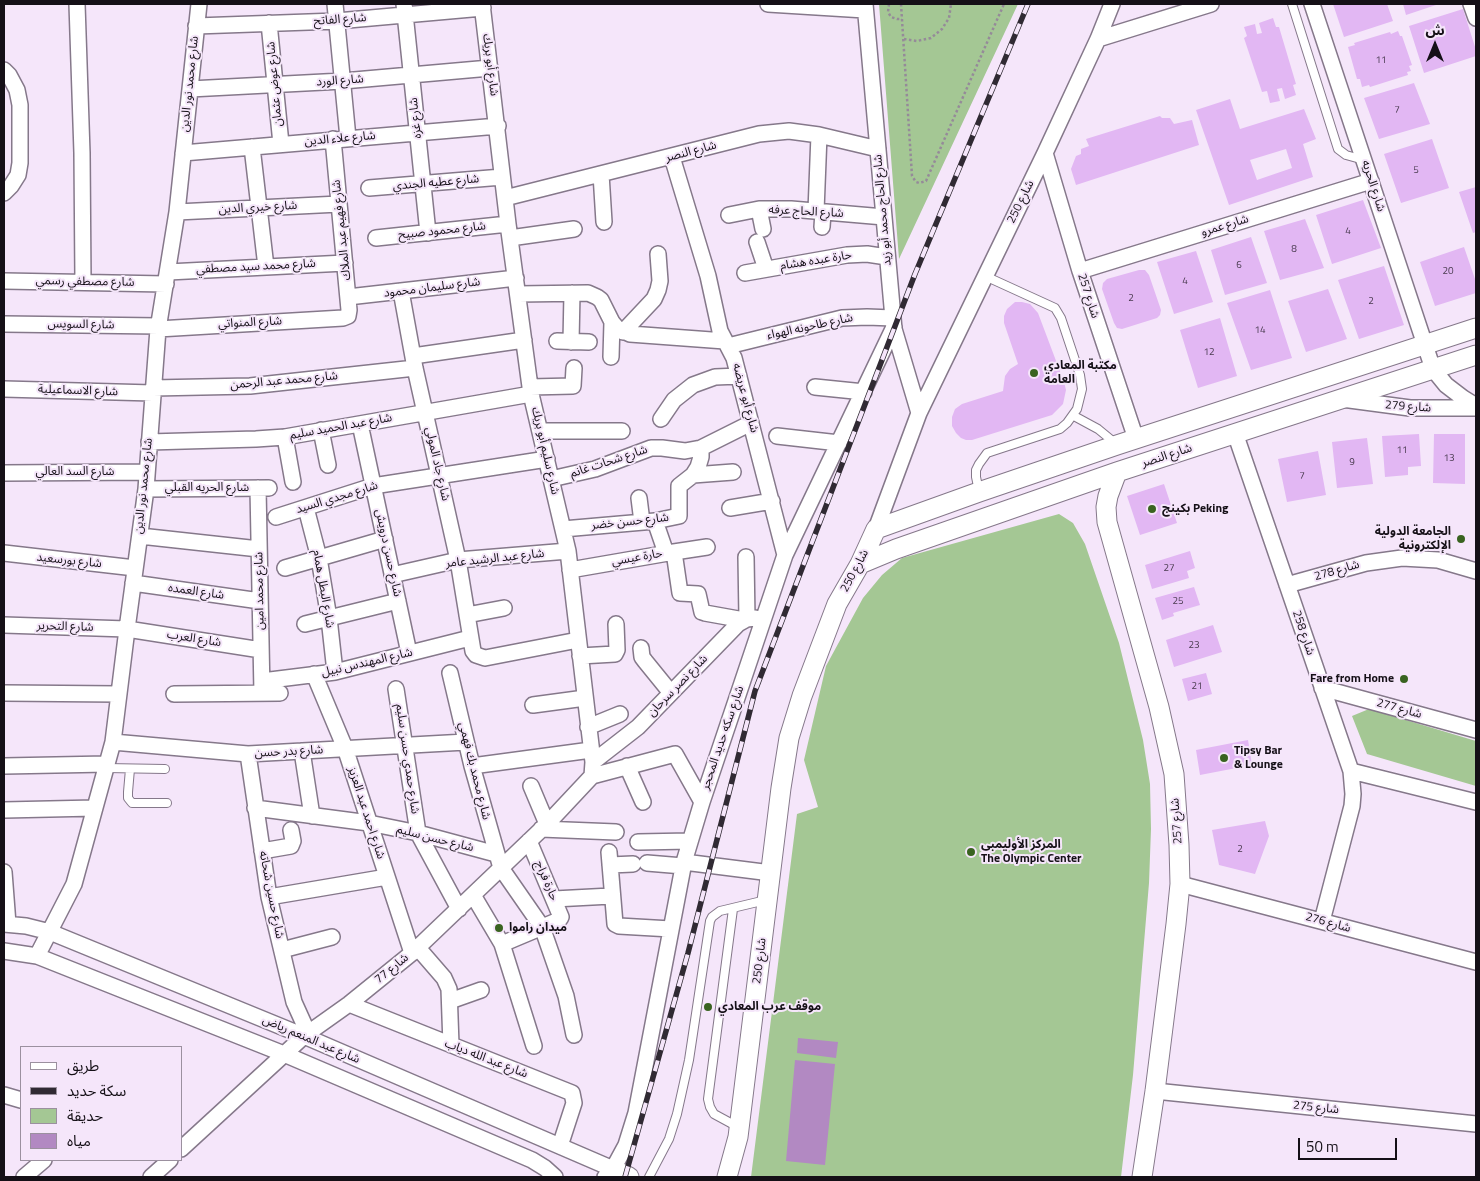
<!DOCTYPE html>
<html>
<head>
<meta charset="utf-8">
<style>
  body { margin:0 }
  #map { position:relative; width:1480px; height:1181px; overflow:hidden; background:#f5e6fa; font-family:"Titillium Web","Noto Sans Arabic",sans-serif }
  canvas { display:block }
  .frame { position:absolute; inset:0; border:5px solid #151017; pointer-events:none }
  .legend { position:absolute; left:20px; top:1046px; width:162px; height:115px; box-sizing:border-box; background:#f5e6fa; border:1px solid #9b909f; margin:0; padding:6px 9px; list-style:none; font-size:15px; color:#151017 }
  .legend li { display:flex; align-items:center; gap:10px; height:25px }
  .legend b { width:25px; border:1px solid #9b909f }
  .north { position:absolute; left:1410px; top:20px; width:50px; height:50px; -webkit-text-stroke:4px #f5e6fa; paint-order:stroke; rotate:0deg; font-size:14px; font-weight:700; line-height:20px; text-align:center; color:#151017 }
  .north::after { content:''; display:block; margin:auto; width:18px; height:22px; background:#151017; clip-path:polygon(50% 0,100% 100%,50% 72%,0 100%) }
  .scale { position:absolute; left:1298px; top:1138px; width:99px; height:22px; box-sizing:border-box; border:2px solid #151017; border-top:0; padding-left:6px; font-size:15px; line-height:18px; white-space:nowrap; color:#151017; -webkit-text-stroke:4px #f5e6fa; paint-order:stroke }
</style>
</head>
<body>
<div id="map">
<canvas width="1480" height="1181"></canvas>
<div class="frame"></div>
<ul class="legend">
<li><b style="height:6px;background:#fff"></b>طريق</li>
<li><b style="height:6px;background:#302a33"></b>سكة حديد</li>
<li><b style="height:14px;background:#a4c794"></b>حديقة</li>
<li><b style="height:14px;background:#b289c2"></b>مياه</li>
</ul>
<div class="north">ش</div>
<div class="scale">50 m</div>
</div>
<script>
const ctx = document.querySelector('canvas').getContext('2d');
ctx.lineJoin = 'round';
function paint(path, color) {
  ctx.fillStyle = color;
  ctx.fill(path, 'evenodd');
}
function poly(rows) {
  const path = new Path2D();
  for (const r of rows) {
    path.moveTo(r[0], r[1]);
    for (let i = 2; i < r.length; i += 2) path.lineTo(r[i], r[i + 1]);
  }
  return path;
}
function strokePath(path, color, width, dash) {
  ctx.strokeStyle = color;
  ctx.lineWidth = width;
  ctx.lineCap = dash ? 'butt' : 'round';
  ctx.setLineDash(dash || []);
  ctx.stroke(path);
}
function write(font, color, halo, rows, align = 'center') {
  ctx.font = font + ' "Titillium Web","Noto Sans Arabic",sans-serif';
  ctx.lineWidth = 4;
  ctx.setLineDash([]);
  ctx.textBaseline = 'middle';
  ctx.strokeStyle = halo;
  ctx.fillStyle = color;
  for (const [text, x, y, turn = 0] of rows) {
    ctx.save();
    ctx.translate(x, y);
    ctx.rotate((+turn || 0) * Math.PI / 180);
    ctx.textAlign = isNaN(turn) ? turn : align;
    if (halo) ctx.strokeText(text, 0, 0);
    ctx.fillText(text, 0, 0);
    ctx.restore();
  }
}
paint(poly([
  [879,4,1018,4,899,259],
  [1059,514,1073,523,1085,544,1119,643,1143,740,1150,784,1151,829,1149,883,1133,1075,1121,1177,751,1177,797,814,818,807,804,760,826,666,863,598,882,575,902,558],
  [1369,709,1476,741,1476,786,1367,754,1352,716]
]), '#a4c794');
paint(poly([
  [798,1038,838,1042,836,1058,797,1053],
  [795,1060,835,1064,825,1165,786,1161]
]), '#b289c2');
paint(poly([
  [1333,4,1387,4,1393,21,1344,37],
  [1403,4,1439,4,1406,15],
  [1463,9,1476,50,1476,56,1424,73,1409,26],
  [1273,18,1276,27,1279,27,1296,84,1293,85,1296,95,1285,99,1282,88,1277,89,1280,101,1270,103,1267,91,1262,92,1244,38,1247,36,1244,27,1255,24,1257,34,1262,33,1259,23],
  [1398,31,1400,36,1402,36,1412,65,1409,66,1411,71,1407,72,1408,75,1370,87,1369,85,1362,87,1360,79,1357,79,1348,47,1355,45,1354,43,1390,32,1391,34],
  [1414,83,1430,124,1379,139,1364,98],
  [1230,99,1240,129,1304,109,1316,139,1303,144,1313,177,1229,205,1196,110],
  [1286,149,1292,168,1257,180,1250,160],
  [1160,116,1162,118,1170,118,1174,124,1192,120,1199,145,1076,185,1071,169,1076,156,1081,154,1081,149,1089,146,1086,139],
  [1432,139,1449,188,1401,203,1384,154],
  [1476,187,1476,232,1473,233,1459,192],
  [1363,200,1381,248,1332,264,1316,215],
  [1305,219,1324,268,1280,280,1264,231],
  [1251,237,1267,283,1225,295,1211,250],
  [1464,247,1476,282,1476,293,1435,306,1420,262],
  [1196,251,1213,302,1174,314,1157,262],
  [1384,266,1404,325,1359,339,1338,280],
  [1139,270,1145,270,1149,275,1161,310,1160,315,1157,318,1122,329,1117,328,1114,323,1102,289,1103,283,1107,279],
  [1328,289,1347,339,1306,352,1288,301],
  [1270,290,1292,358,1251,370,1227,303],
  [1015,302,1022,302,1030,304,1038,313,1064,382,1066,390,1063,404,1052,415,972,440,966,440,961,438,956,433,952,426,952,417,955,409,962,404,1003,391,1005,376,1010,369,1018,364,1004,323,1004,316,1007,309],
  [1220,318,1237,376,1198,388,1180,330],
  [1419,434,1421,466,1408,467,1408,475,1385,477,1382,436],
  [1434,434,1465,434,1465,484,1433,483],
  [1367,438,1373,484,1337,488,1332,442],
  [1318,451,1326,495,1287,502,1278,459],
  [1164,484,1177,523,1140,535,1127,496],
  [1190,551,1195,568,1187,571,1189,578,1152,589,1145,565],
  [1194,587,1200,605,1173,613,1174,616,1162,620,1155,598],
  [1213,625,1222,652,1174,667,1166,640],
  [1206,673,1212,694,1188,701,1182,679],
  [1248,740,1252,765,1200,775,1196,750],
  [1265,821,1269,836,1255,874,1219,865,1212,830]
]), '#e2b7f3');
const service = poly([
  [1292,4,1338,149,1346,155,1364,160],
  [1074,416,1098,429,1115,443],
  [979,491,976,477,976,470,979,464,987,453,1060,429,1067,423,1077,409,1082,389,1080,375,1061,318,1055,308,985,276],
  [106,768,165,769],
  [130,769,128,792,128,798,132,803,167,803],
  [733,909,708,1099,710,1107,714,1114,738,1127],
  [649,1177,669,1139,677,1114,689,1060,710,921,712,917,720,911,766,900]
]);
const minor = poly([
  [77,4,82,153,83,282],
  [335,4,348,138],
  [404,4,428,233],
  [482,4,508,224,531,394,568,551,593,762,592,776],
  [768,4,865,10],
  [865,4,894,329,919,413],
  [1312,4,1433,369,1446,385,1463,398,1476,406],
  [1471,4,1476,18],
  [269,23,281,144],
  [196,26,337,21,483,8],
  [1098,39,1211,4],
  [4,70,9,75,17,90,20,105,20,163,18,175,11,186,4,193],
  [190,89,343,81,490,68],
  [252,147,266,267],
  [183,153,498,126],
  [1045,153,1080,271,1136,439],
  [672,157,708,276,720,331,734,358,785,555],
  [601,174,604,222],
  [369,188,502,177],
  [505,198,759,134,789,131,819,135,878,149],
  [759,209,763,229],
  [816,211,819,135],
  [177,212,339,204],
  [729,215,759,209,791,209,884,217],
  [822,227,823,212],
  [376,238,508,224],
  [510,238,574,229],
  [757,242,766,269],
  [1080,271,1371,181],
  [168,272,345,263],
  [745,273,847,255,867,254,887,257],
  [4,281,166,284],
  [401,291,415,368,458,560,473,651,476,655,485,658,578,640],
  [518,294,588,293,597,297,601,300,612,322,617,328,630,334,725,341],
  [348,297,516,278],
  [4,324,159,326],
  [158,329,343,318,348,316,349,310,333,139],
  [623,332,654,299,658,290,660,281,658,254],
  [557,341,589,342],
  [571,342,572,293],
  [728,346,842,318,867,317,893,318],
  [413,356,524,340],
  [611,357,612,322],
  [530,387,573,386,574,368],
  [815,387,864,392],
  [153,388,250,386,415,368],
  [4,389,153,393],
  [1342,399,1410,408,1476,408],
  [661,419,674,400,693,385,715,377,739,376],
  [360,424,409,653],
  [321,430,328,465],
  [540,431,622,431],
  [1235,433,1351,771,1353,794,1352,806,1322,921],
  [777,436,839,443],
  [285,437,293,482],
  [149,442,256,439,285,437,531,394],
  [4,473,147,472],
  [693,475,733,472],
  [551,479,595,469,651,448,662,448,685,451,701,448,751,423],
  [258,488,262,693],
  [146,489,269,488],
  [639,498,642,522],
  [306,508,319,558,329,618,335,672],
  [730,508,772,501],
  [276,517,373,486,547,459],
  [655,521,666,553],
  [563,529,655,521,679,516,679,486,693,475,698,467,701,457,701,448],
  [876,529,919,413,1045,153,1098,39,1112,4],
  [140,536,259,549],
  [674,552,707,547],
  [4,553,135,568],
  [746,557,747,619],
  [285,568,385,539],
  [570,570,674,552,680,593,698,594,702,612,705,613,744,620],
  [392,575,458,560,568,551],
  [133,583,260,601],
  [1287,585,1366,563,1402,558,1438,560,1476,571],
  [467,615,504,608],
  [305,624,398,601],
  [4,625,127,629,261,650],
  [641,648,642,657,645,661,671,693],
  [580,656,615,654,617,650,616,624],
  [450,673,472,766,501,868,542,927,566,996,574,1035],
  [314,674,345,748,412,953],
  [262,681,335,672,470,638],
  [1322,688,1476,730],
  [396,689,418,833,459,909],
  [4,693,118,694],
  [174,694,280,693],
  [533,705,585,698],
  [588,727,620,714],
  [113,742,248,754,466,742],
  [302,751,312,816],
  [248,754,269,897,294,1002,308,1033],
  [593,762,638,727,738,624,747,619,755,618,763,620],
  [4,766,107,764],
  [472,766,591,750],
  [627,766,643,802],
  [1351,771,1476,802],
  [592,776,675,754,702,802],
  [531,786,547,824],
  [255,808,369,823,418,833,496,854],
  [4,810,95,808],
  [541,829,616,832],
  [638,842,690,841],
  [262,851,291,846,293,841,291,830],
  [609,852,615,924,619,926,671,929],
  [684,862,771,873],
  [647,863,683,866],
  [610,865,633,864],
  [4,872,8,924],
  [1180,884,1476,962],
  [473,895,502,944,534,1046],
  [269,897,387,877],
  [554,899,611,896],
  [4,924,26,926,50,932,304,1036,613,1169],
  [502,944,559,920,561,917,529,841],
  [418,948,444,978,449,989,451,1045],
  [282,950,332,937],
  [4,951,37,956,284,1054,532,1160,545,1168,555,1177],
  [37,956,74,884,113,742,127,629,146,489,158,329,177,212,199,4],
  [450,1001,481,990],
  [349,1004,572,1093,574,1103,560,1146],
  [1155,1091,1476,1124],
  [4,1095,21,1100],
  [181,1149,304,1036,349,1004,412,953,547,824,592,776],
  [24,1177,44,1160],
  [151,1177,170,1160],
  [605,1177,613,1169,626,1145,636,1113,684,862,702,802,785,555,894,327]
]);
const tertiary = poly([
  [1117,472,1108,496,1106,507,1107,522,1159,707,1174,774,1179,845,1180,884,1176,924,1155,1091,1142,1177],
  [860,564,896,549,1117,472,1476,355],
  [613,1169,629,1177],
  [727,1177,738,1137,781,788,789,738,802,696,837,604,860,564,876,529,979,492,1117,445,1476,328]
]);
strokePath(service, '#85788a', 10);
strokePath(minor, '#85788a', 18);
strokePath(tertiary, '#85788a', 21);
strokePath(poly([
  [889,4,888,12,891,17,897,19,902,19],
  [901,4,912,176,916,182,919,183,926,181,1004,4],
  [904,39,917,41,931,38,942,29,949,18,951,4]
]), '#958a99', 2.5, [2.5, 2.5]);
strokePath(service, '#fff', 8);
strokePath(minor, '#fff', 15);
strokePath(tertiary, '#fff', 19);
const rail = poly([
  [625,1177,688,953,755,691,915,274,1028,4]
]);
strokePath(rail, '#302a33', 5.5);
strokePath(rail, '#f5e6fa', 4, [11]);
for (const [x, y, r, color] of [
  [1034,373,5,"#396320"],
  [1152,509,5,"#396320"],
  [1461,539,5,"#396320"],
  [1404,679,5,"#396320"],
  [1224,758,5,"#396320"],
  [971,852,5,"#396320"],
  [499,928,5,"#396320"],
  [708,1007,5,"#396320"]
]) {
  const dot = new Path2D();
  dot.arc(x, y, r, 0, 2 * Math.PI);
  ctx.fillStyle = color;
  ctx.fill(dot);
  strokePath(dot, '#f5e6fa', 2);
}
write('10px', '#483a4e', null, [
  ["11",1381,61],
  ["7",1397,111],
  ["5",1416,171],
  ["4",1348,232],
  ["8",1294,250],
  ["6",1239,266],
  ["20",1448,272],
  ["4",1185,282],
  ["2",1131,299],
  ["2",1371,302],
  ["14",1260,331],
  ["12",1209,353],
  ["11",1402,451],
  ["13",1449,459],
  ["9",1352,463],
  ["7",1302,477],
  ["27",1169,569],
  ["25",1178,602],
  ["23",1194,646],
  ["21",1197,687],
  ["2",1240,850]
]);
write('12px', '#151017', '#f5e6fa', [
  ["شارع الفاتح",340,20,-4],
  ["شارع أبو بريك",490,65,83],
  ["شارع الورد",340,81,-4],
  ["شارع محمد نور الدين",190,84,-84],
  ["شارع عوض عثمان",275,84,-95],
  ["شارع غزه",416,118,-96],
  ["شارع علاء الدين",340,139,-5],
  ["شارع النصر",691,152,-15],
  ["شارع عطيه الجندي",436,183,-5],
  ["شارع الحريه",1373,186,72],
  ["شارع 250",1021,202,-64],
  ["شارع خيري الدين",258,208,-3],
  ["شارع الحاج محمد أبو زيد",883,210,-95],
  ["شارع الحاج عرفه",806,212,3],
  ["شارع عمرو",1225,226,-17],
  ["شارع فهيم عبد الملاك",342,230,-96],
  ["شارع محمود صبيح",442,231,-6],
  ["حارة عبده هشام",816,261,-9],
  ["شارع محمد سيد مصطفي",256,267,-3],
  ["شارع مصطفي رسمي",85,282,1],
  ["شارع سليمان محمود",432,288,-7],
  ["شارع 257",1088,296,72],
  ["شارع المنواتي",250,323,-3],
  ["شارع السويس",81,325,1],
  ["شارع طاحونه الهواء",810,327,-12],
  ["شارع محمد عبد الرحمن",284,381,-5],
  ["شارع الاسماعيلية",78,391,2],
  ["شارع أبو عريضه",745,398,75],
  ["شارع 279",1408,407,4],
  ["شارع عبد الحميد سليم",341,427,-10],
  ["شارع سليم أبو بريك",545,451,77],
  ["شارع النصر",1167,456,-18],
  ["شارع شحات غانم",609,462,-18],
  ["شارع جاد المولي",437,464,77],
  ["شارع السد العالي",75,472],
  ["شارع محمد نور الدين",144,486,-84],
  ["شارع الحريه القبلي",207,488],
  ["شارع مجدي السيد",337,498,-17],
  ["شارع حسن خضر",630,522,-6],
  ["شارع حسن درويش",388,553,78],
  ["حارة عيسي",637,558,-10],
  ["شارع عبد الرشيد عامر",495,559,-6],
  ["شارع بورسعيد",69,561,6],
  ["شارع 250",855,571,-62],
  ["شارع 278",1337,571,-16],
  ["شارع البطل همام",323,589,80],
  ["شارع محمد امين",260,591,-91],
  ["شارع العمده",196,592,8],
  ["شارع التحرير",65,627,2],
  ["شارع 258",1303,633,71],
  ["شارع العرب",194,639,9],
  ["شارع المهندس نبيل",367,663,-13],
  ["شارع نصر سرحان",678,686,-46],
  ["شارع 277",1399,709,15],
  ["شارع سكه حديد المحجر",723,738,-71],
  ["شارع بدر حسن",289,752,-3],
  ["شارع حمدي حسن سليم",407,759,82],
  ["شارع محمد بك فهمي",474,771,76],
  ["شارع احمد عبد العزيز",366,813,72],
  ["شارع 257",1177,821,-94],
  ["شارع حسن سليم",435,839,14],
  ["حارة فراج",546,881,67],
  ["شارع حسين شحاته",271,895,79],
  ["شارع 276",1328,923,15],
  ["شارع 250",760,961,-83],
  ["شارع 77",392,969,-39],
  ["شارع عبد المنعم رياض",311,1040,23],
  ["شارع عبد الله دياب",486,1059,21],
  ["شارع 275",1316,1108,6]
]);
write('bold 12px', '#151017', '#f5e6fa', [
  ["مكتبة المعادي",1044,366],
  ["العامة",1044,380],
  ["بكينج Peking",1162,509],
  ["الجامعة الدولية",1451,532,"right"],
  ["الإلكترونية",1451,546,"right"],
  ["Fare from Home",1394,679,"right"],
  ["Tipsy Bar",1234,751],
  ["& Lounge",1234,765],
  ["المركز الأوليمبى",981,845],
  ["The Olympic Center",981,859],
  ["ميدان راموا",509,928],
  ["موقف عرب المعادي",718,1007]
], 'left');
</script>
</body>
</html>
